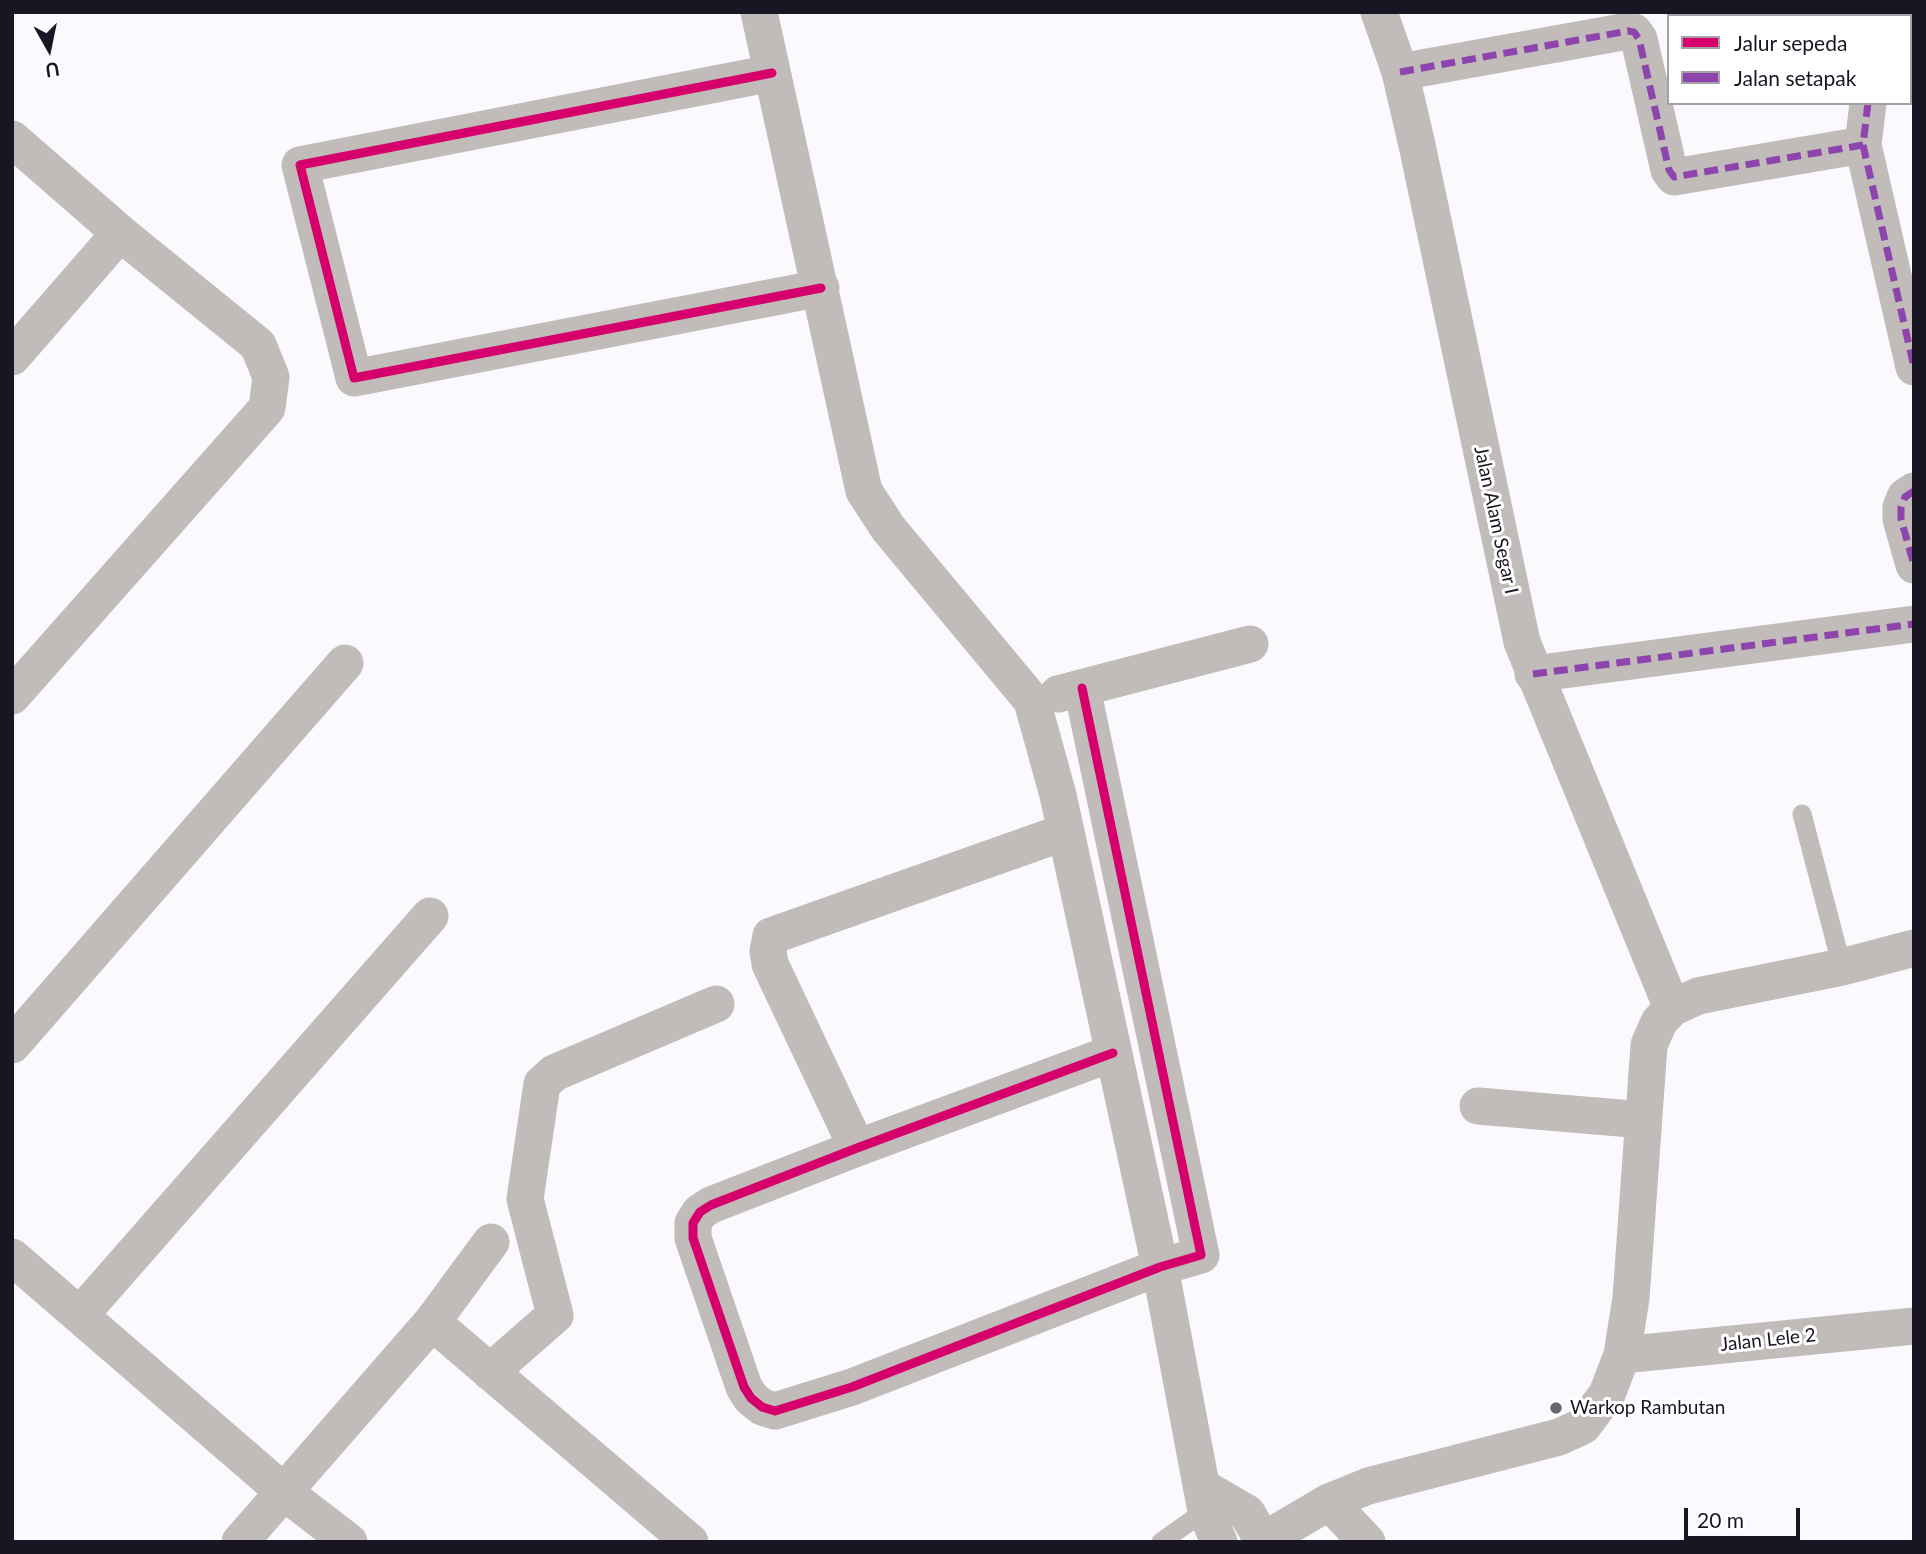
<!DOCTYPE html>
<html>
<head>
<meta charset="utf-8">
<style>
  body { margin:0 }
  #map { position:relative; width:1926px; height:1554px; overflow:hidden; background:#faf9fe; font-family:Lato,sans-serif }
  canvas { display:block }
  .frame { position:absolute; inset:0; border:14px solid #181622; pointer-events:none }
  .legend { position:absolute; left:1667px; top:14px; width:245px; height:91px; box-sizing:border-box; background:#fff; border:2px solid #a3a2a7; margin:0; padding:9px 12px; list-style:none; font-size:21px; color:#181622 }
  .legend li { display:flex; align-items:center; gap:14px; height:35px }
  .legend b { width:35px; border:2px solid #a3a2a7 }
  .north { position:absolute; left:14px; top:14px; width:70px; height:70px; -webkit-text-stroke:5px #fff; paint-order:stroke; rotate:171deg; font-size:19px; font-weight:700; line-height:28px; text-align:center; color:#181622 }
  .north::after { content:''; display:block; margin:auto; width:24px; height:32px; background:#181622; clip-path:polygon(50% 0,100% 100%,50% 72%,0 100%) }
  .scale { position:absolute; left:1684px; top:1508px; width:116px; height:32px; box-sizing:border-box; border:4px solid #181622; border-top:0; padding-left:9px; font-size:21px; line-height:24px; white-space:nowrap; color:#181622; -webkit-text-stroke:5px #fff; paint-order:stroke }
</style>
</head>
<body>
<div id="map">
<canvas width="1926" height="1554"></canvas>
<div class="frame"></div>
<ul class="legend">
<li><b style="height:9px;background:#d6006c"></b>Jalur sepeda</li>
<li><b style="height:9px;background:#8e44ad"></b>Jalan setapak</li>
</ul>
<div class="north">U</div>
<div class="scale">20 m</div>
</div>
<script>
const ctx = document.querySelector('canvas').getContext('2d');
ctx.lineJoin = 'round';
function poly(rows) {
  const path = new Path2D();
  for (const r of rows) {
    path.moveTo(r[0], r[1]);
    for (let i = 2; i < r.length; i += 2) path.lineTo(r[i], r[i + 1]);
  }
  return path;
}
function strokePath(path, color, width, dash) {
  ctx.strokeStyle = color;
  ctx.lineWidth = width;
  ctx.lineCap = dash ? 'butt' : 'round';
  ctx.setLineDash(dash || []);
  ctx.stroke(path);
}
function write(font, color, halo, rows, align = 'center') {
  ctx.font = font + ' Lato,sans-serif';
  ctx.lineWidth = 6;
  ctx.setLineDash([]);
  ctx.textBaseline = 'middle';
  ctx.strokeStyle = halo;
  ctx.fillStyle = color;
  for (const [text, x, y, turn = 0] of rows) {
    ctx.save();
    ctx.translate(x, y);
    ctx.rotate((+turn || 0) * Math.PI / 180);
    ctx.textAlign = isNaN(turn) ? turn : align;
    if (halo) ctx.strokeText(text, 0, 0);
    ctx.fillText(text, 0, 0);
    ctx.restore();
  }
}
strokePath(poly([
  [1802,814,1842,967],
  [1161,1542,1212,1506]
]), '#c1bbb9', 19);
strokePath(poly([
  [759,12,864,491,888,528,1032,701,1058,795,1160,1267,1206,1511,1219,1542],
  [1379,12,1400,72,1417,145,1522,642,1672,1008],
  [1887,16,1887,12],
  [1400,72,1628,31,1634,32,1639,39,1669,170,1674,177,1863,145],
  [772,73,300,165,354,378,821,288],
  [1868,103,1863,145,1914,367],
  [12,139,120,233,258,345,271,377,267,408,12,696],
  [12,357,120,233],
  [1914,491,1905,497,1901,507,1901,519,1914,565],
  [1533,674,1914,624],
  [1082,688,1201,1255,1160,1267,852,1387,775,1411,762,1407,751,1398,744,1387,693,1238,693,1223,700,1212,711,1205,857,1148,1113,1053],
  [1058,694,1250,644],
  [12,1045,345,663],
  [1478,1106,1643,1120],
  [857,1148,770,964,768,951,771,936,1065,832],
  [12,1257,284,1492,349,1542],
  [80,1315,430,916],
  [432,1322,690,1542],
  [1622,1355,1914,1326],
  [490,1372,555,1315,525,1199,542,1084,554,1073,716,1004],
  [1202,1487,1247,1513,1263,1541],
  [1329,1502,1367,1542],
  [240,1542,432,1322,491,1242],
  [1261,1542,1329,1502,1368,1486,1559,1437,1583,1426,1607,1394,1622,1355,1631,1298,1649,1045,1659,1022,1672,1008,1698,996,1842,967,1914,948]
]), '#c1bbb9', 37);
strokePath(poly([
  [1887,16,1887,12],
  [1400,72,1628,31,1634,32,1639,39,1669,170,1674,177,1863,145],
  [1868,103,1863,145,1914,367],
  [1914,491,1905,497,1901,507,1901,519,1914,565],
  [1533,674,1914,624]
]), '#8e44ad', 7, [14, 7]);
strokePath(poly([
  [772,73,300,165,354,378,821,288],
  [1082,688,1201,1255,1160,1267,852,1387,775,1411,762,1407,751,1398,744,1387,693,1238,693,1223,700,1212,711,1205,857,1148,1113,1053]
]), '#d6006c', 9);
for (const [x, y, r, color] of [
  [1556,1408,7,"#67656f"]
]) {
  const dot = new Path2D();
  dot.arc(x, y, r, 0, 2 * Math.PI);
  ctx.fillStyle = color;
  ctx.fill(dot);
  strokePath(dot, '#fff', 2.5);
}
write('19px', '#181622', '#fff', [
  ["Jalan Alam Segar I",1496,520,78],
  ["Jalan Lele 2",1768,1340,-6]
]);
write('19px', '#181622', '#fff', [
  ["Warkop Rambutan",1570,1408]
], 'left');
</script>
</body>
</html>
